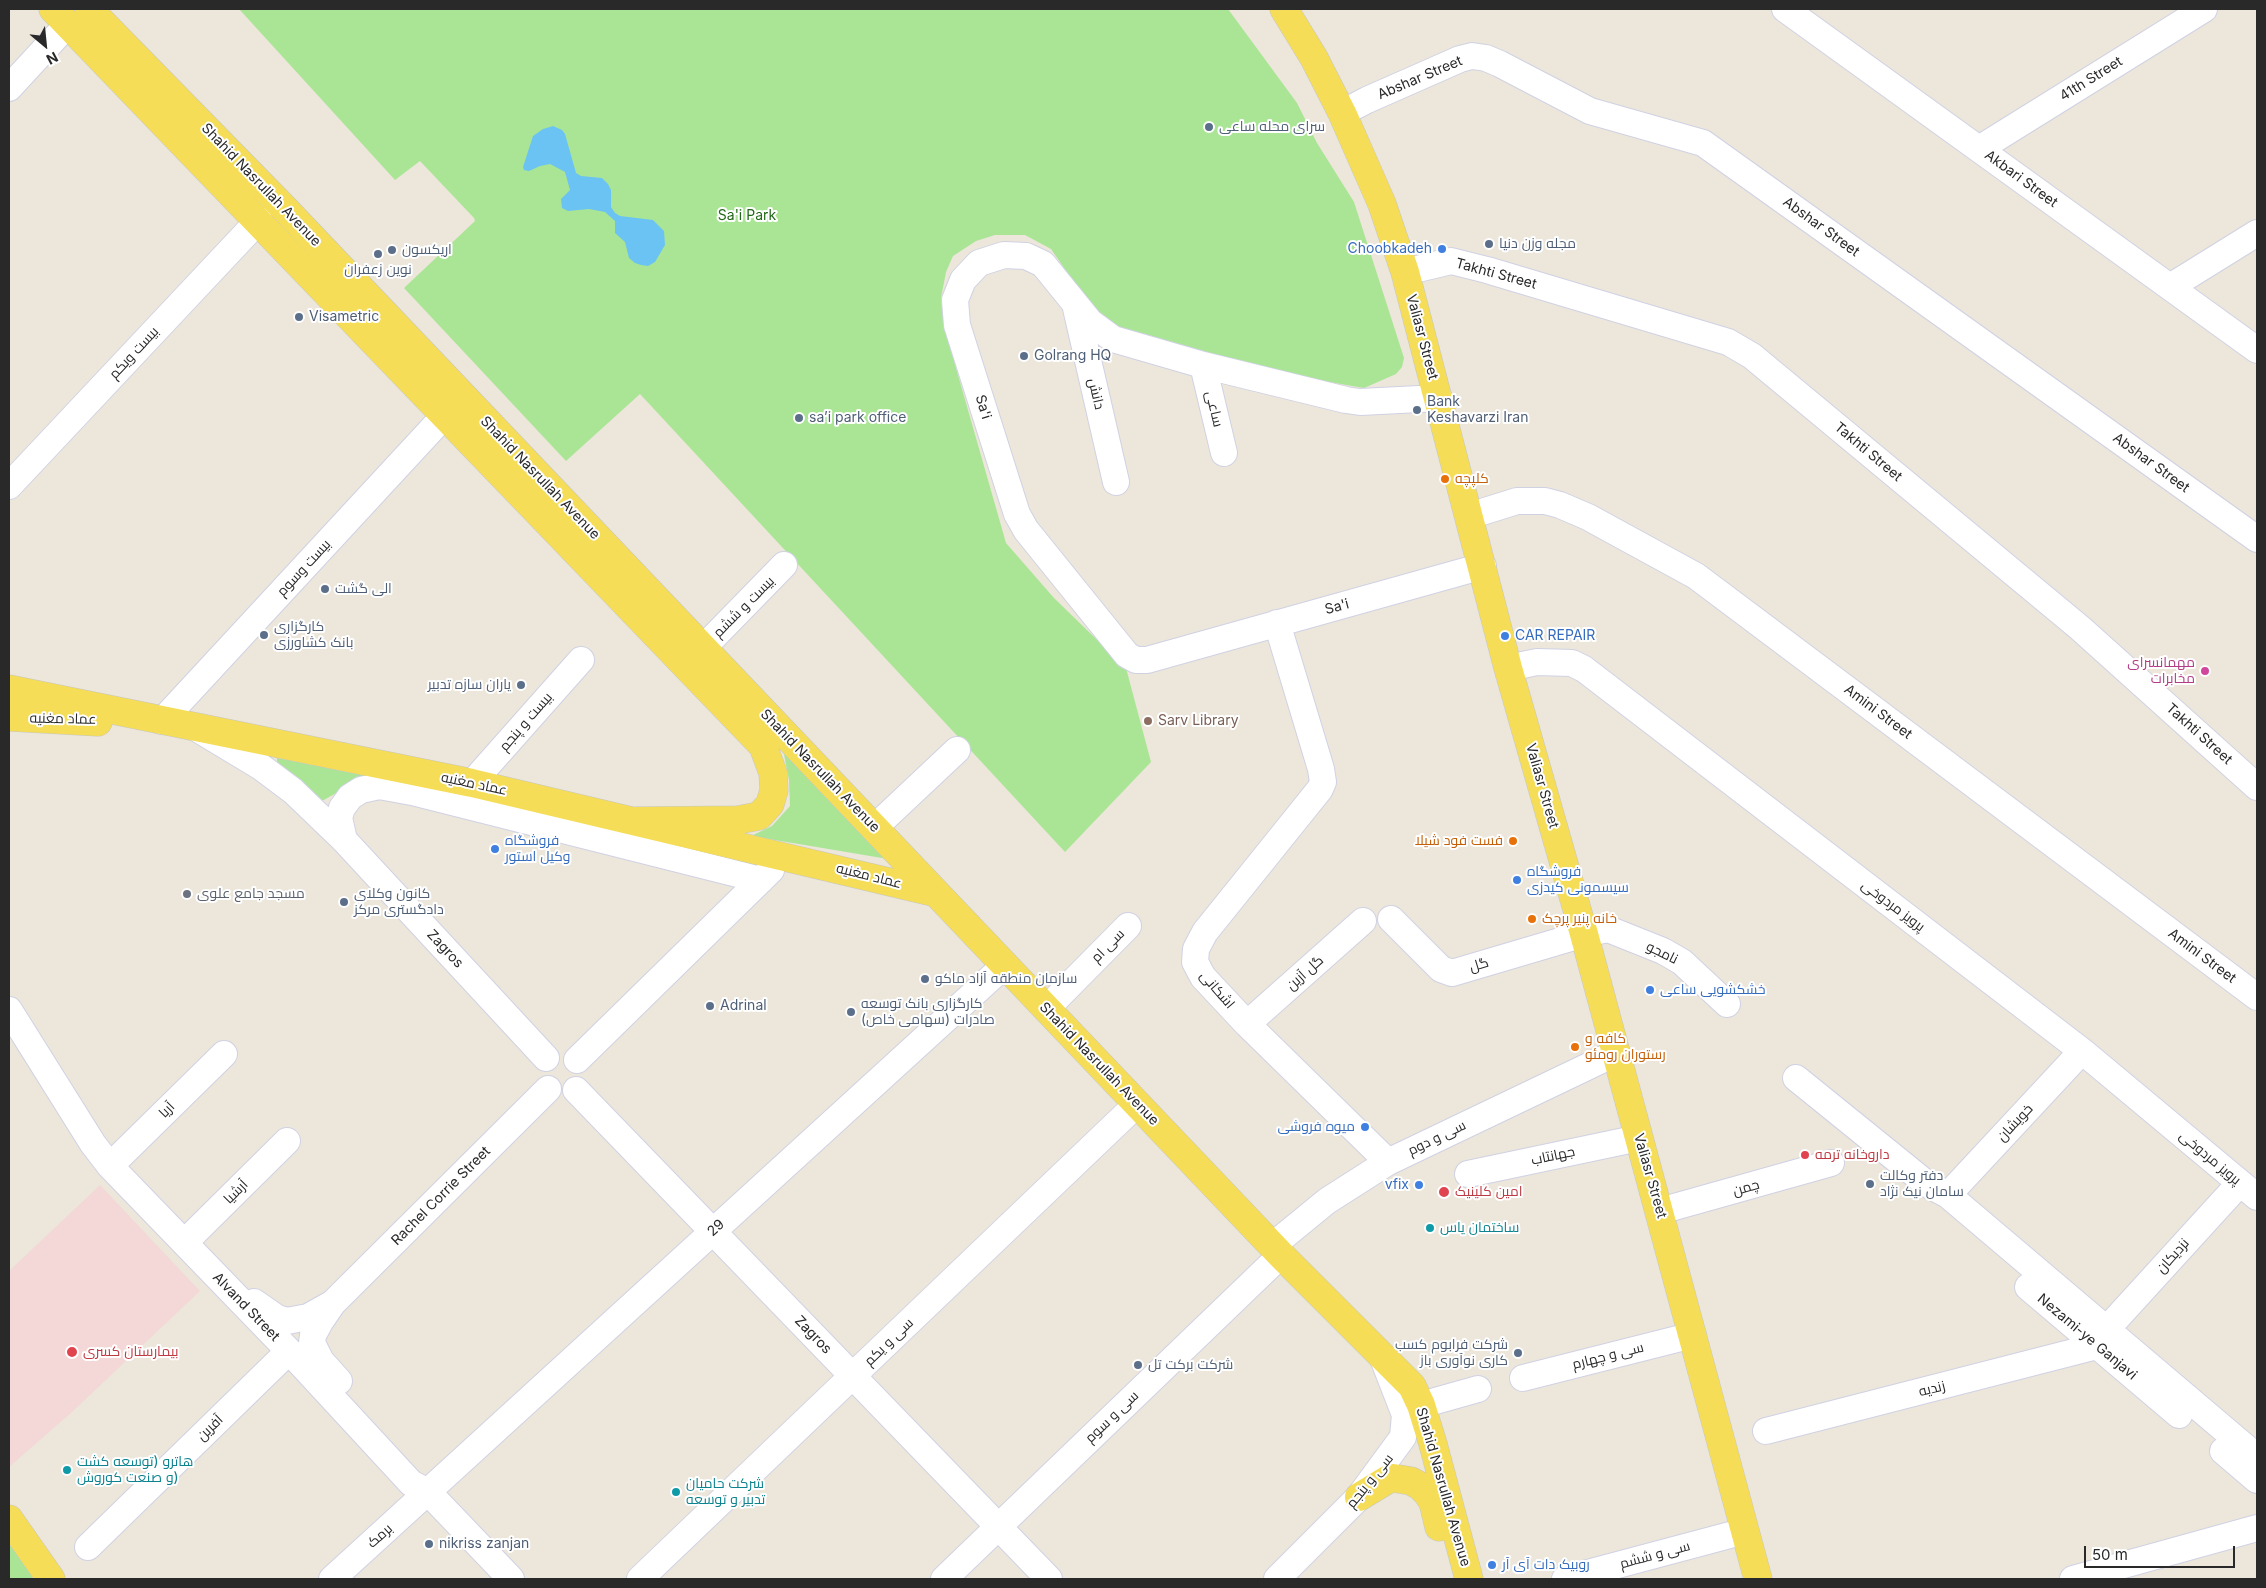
<!DOCTYPE html>
<html>
<head>
<meta charset="utf-8">
<style>
  body { margin:0 }
  #map { position:relative; width:2266px; height:1588px; overflow:hidden; background:#ece6db; font-family:Inter,sans-serif }
  canvas { display:block }
  .frame { position:absolute; inset:0; border:10px solid #292929; pointer-events:none }
  .north { position:absolute; left:20px; top:20px; width:50px; height:50px; -webkit-text-stroke:4px #fff; paint-order:stroke; rotate:152deg; font-size:14px; font-weight:700; line-height:20px; text-align:center; color:#292929 }
  .north::after { content:''; display:block; margin:auto; width:18px; height:22px; background:#292929; clip-path:polygon(50% 0,100% 100%,50% 72%,0 100%) }
  .scale { position:absolute; left:2084px; top:1546px; width:151px; height:22px; box-sizing:border-box; border:2px solid #292929; border-top:0; padding-left:6px; font-size:15px; line-height:18px; white-space:nowrap; color:#292929; -webkit-text-stroke:4px #fff; paint-order:stroke }
</style>
</head>
<body>
<div id="map">
<canvas width="2266" height="1588"></canvas>
<div class="frame"></div>
<div class="north">N</div>
<div class="scale">50 m</div>
</div>
<script>
const ctx = document.querySelector('canvas').getContext('2d');
ctx.lineJoin = 'round';
function paint(path, color) {
  ctx.fillStyle = color;
  ctx.fill(path, 'evenodd');
}
function poly(rows) {
  const path = new Path2D();
  for (const r of rows) {
    path.moveTo(r[0], r[1]);
    for (let i = 2; i < r.length; i += 2) path.lineTo(r[i], r[i + 1]);
  }
  return path;
}
function strokePath(path, color, width, dash) {
  ctx.strokeStyle = color;
  ctx.lineWidth = width;
  ctx.lineCap = dash ? 'butt' : 'round';
  ctx.setLineDash(dash || []);
  ctx.stroke(path);
}
function write(font, color, halo, rows, align = 'center') {
  ctx.font = font + ' Inter,Cairo,sans-serif';
  ctx.lineWidth = 4;
  ctx.setLineDash([]);
  ctx.textBaseline = 'middle';
  ctx.strokeStyle = halo;
  ctx.fillStyle = color;
  for (const [text, x, y, turn = 0] of rows) {
    ctx.save();
    ctx.translate(x, y);
    ctx.rotate((+turn || 0) * Math.PI / 180);
    ctx.textAlign = isNaN(turn) ? turn : align;
    if (halo) ctx.strokeText(text, 0, 0);
    ctx.fillText(text, 0, 0);
    ctx.restore();
  }
}
paint(poly([
  [100,1185,200,1291,71,1413,9,1467,9,1271]
]), '#f3d8d7');
paint(poly([
  [239,9,1228,9,1297,103,1317,143,1354,202,1404,358,1402,367,1396,374,1364,388,1202,360,1106,329,1051,249,1025,235,995,235,976,241,953,256,946,272,941,298,944,326,1006,543,1054,598,1126,668,1151,762,1065,852,640,394,566,461,404,288,475,221,474,218,420,161,395,180],
  [782,744,894,860,751,836,772,826,790,806,789,780],
  [277,758,371,774,320,802,277,767],
  [9,1543,31,1573,35,1579,9,1579]
]), '#aae595');
paint(poly([
  [553,126,562,130,565,134,576,173,581,176,602,178,608,184,611,190,611,207,615,213,620,216,653,220,664,231,665,245,655,262,648,266,641,265,635,263,629,258,625,242,615,233,615,221,605,212,589,209,568,211,562,208,561,199,570,190,565,172,550,164,540,166,529,171,524,170,523,167,533,136,543,129]
]), '#6ac3f2');
const minor = poly([
  [1785,9,2257,350],
  [9,88,68,24],
  [1342,113,1367,100,1460,59,1472,56,1486,58,1500,64,1590,111,1703,143,2257,539],
  [1979,149,2204,9],
  [1405,272,1451,261,1487,270,1728,342,1752,356,2080,628,2257,787],
  [2170,287,2257,233],
  [1076,308,1116,482],
  [1203,365,1224,453],
  [1439,398,1360,402,1346,400,1203,365,1113,339,1090,322,1043,264,1026,256,1004,255,979,263,963,280,955,300,957,325,1017,514,1026,530,1127,655,1136,660,1147,660,1483,566],
  [9,486,259,220],
  [1469,516,1517,501,1545,501,1560,505,1588,517,1696,576,2257,997],
  [1277,623,1321,769,1323,782,1320,789,1205,932,1196,949,1195,962,1203,977,1247,1024,1388,1162],
  [703,648,784,565],
  [1508,668,1537,662,1572,663,1584,669,2082,1051,2257,1197],
  [162,721,445,415],
  [198,729,261,767,293,791,344,840,546,1058],
  [472,783,581,660],
  [874,828,957,750],
  [344,840,339,818,342,808,350,797,361,790,379,786,412,792,761,880],
  [1391,919,1441,969,1452,973,1584,934,1608,929,1663,951,1682,962,1727,1004],
  [1046,1009,1128,926],
  [9,1010,93,1144,110,1166,289,1351,411,1483,428,1492,511,1579],
  [1247,1024,1363,921],
  [577,1060,771,870],
  [1796,1078,1927,1184,1948,1195,2257,1457],
  [576,1090,1049,1579],
  [110,1166,224,1054],
  [1468,1174,1639,1138],
  [1948,1195,2082,1051],
  [1660,1211,1831,1163],
  [185,1242,287,1141],
  [1272,1246,1327,1201,1388,1162,1616,1053],
  [2028,1287,2179,1415],
  [254,1302,277,1318,287,1321,308,1317,333,1303],
  [1523,1378,1693,1335],
  [339,1381,321,1361,312,1343,313,1335,320,1322,333,1303,548,1089],
  [1421,1405,1478,1389],
  [1766,1431,2097,1346,2106,1330,2240,1183],
  [2223,1451,2257,1480],
  [88,1547,289,1351],
  [332,1579,1005,965],
  [640,1579,1137,1104],
  [944,1579,1281,1255],
  [1277,1579,1359,1497,1403,1437,1405,1415,1384,1361],
  [1565,1579,1745,1531],
  [2073,1579,2257,1528]
]);
const major = poly([
  [53,9,763,746,773,773,774,790,770,804,759,816,738,820,636,821],
  [89,9,285,209,1281,1255,1412,1386,1421,1405,1433,1444,1469,1579],
  [1284,9,1314,58,1342,113,1382,204,1405,272,1508,668,1584,934,1758,1579],
  [9,689,472,783,936,893],
  [9,717,98,722],
  [1359,1497,1387,1480,1393,1478,1411,1481,1420,1486,1427,1493,1433,1502,1439,1527],
  [9,1519,51,1579]
]);
strokePath(minor, '#d0d2e3', 28);
strokePath(major, '#c7c7c7', 29);
strokePath(minor, '#fff', 26);
strokePath(major, '#f5dd57', 28);
for (const [x, y, r, color] of [
  [1209,127,5,"#5c6f8a"],
  [1489,244,5,"#5c6f8a"],
  [1442,249,5,"#3f7fe0"],
  [392,250,5,"#5c6f8a"],
  [378,254,5,"#5c6f8a"],
  [299,317,5,"#5c6f8a"],
  [1024,356,5,"#5c6f8a"],
  [1417,410,5,"#5c6f8a"],
  [799,418,5,"#5c6f8a"],
  [1445,479,5,"#e8710a"],
  [325,589,5,"#5c6f8a"],
  [264,635,5,"#5c6f8a"],
  [1505,636,5,"#3f7fe0"],
  [2205,671,5,"#d1479c"],
  [521,685,5,"#5c6f8a"],
  [1148,721,5,"#8d6e63"],
  [1513,841,5,"#e8710a"],
  [495,849,5,"#3f7fe0"],
  [1517,880,5,"#3f7fe0"],
  [187,894,5,"#6b7280"],
  [344,902,5,"#5c6f8a"],
  [1532,919,5,"#e8710a"],
  [925,979,5,"#5c6f8a"],
  [1650,990,5,"#3f7fe0"],
  [710,1006,5,"#5c6f8a"],
  [851,1012,5,"#5c6f8a"],
  [1575,1047,5,"#e8710a"],
  [1365,1127,5,"#3f7fe0"],
  [1805,1155,5,"#e0444e"],
  [1870,1184,5,"#5c6f8a"],
  [1419,1185,5,"#3f7fe0"],
  [1444,1192,6,"#e0444e"],
  [1430,1228,5,"#0f9aa8"],
  [72,1352,6,"#e0444e"],
  [1518,1353,5,"#5c6f8a"],
  [1138,1365,5,"#5c6f8a"],
  [67,1470,5,"#0f9aa8"],
  [676,1492,5,"#0f9aa8"],
  [429,1544,5,"#5c6f8a"],
  [1492,1565,5,"#3f7fe0"]
]) {
  const dot = new Path2D();
  dot.arc(x, y, r, 0, 2 * Math.PI);
  ctx.fillStyle = color;
  ctx.fill(dot);
  strokePath(dot, '#fff', 2);
}
write('14px', '#292929', '#fff', [
  ["Abshar Street",1420,78,-23],
  ["41th Street",2091,79,-32],
  ["Akbari Street",2021,179,36],
  ["Shahid Nasrullah Avenue",261,185,46],
  ["Abshar Street",1821,227,36],
  ["Takhti Street",1496,274,15],
  ["Valiasr Street",1422,337,75],
  ["بیست ویکم",134,353,-47],
  ["دانش",1096,394,77],
  ["Sa'i",983,407,73],
  ["ساعی",1214,409,77],
  ["Takhti Street",1868,452,40],
  ["Abshar Street",2151,463,36],
  ["Shahid Nasrullah Avenue",540,478,46],
  ["بیست وسوم",304,568,-47],
  ["بیست و ششم",744,607,-45],
  ["Sa'i",1337,607,-15],
  ["Amini Street",1878,712,37],
  ["عماد مغنیه",63,719,1],
  ["بیست و پنجم",526,722,-49],
  ["Takhti Street",2199,734,42],
  ["Shahid Nasrullah Avenue",820,771,46],
  ["عماد مغنیه",474,784,12],
  ["Valiasr Street",1542,786,74],
  ["عماد مغنیه",869,876,14],
  ["پرویز مردوخی",1893,906,37],
  ["سی ام",1108,946,-45],
  ["Zagros",445,949,47],
  ["نامجو",1662,953,26],
  ["Amini Street",2202,956,37],
  ["گل",1479,965,-17],
  ["گل آزین",1305,973,-42],
  ["اشکانی",1217,990,49],
  ["Shahid Nasrullah Avenue",1099,1064,46],
  ["آریا",167,1110,-45],
  ["خویشان",2015,1123,-47],
  ["سی و دوم",1437,1138,-26],
  ["جهانتاب",1553,1156,-12],
  ["پرویز مردوخی",2210,1158,40],
  ["Valiasr Street",1650,1176,74],
  ["چمن",1746,1188,-16],
  ["آرشیا",236,1192,-45],
  ["Rachel Corrie Street",441,1196,-45],
  ["29",716,1228,-42],
  ["نزدیکان",2173,1256,-48],
  ["Alvand Street",246,1307,46],
  ["Zagros",813,1335,46],
  ["Nezami-ye Ganjavi",2087,1337,40],
  ["سی و یکم",889,1342,-44],
  ["سی و چهارم",1608,1356,-14],
  ["زندیه",1932,1389,-14],
  ["سی و سوم",1112,1417,-44],
  ["آفرین",210,1428,-44],
  ["سی و پنجم",1370,1481,-51],
  ["Shahid Nasrullah Avenue",1443,1487,74],
  ["برمک",380,1536,-42],
  ["سی و ششم",1655,1555,-15]
]);
write('14px', '#4e5e75', '#fff', [
  ["سرای محله ساعی",1219,127],
  ["مجله وزن دنیا",1499,244],
  ["اریکسون",402,250],
  ["نوین زعفران",378,270,"center"],
  ["Visametric",309,317],
  ["Golrang HQ",1034,356],
  ["Bank",1427,402],
  ["Keshavarzi Iran",1427,418],
  ["sa’i park office",809,418],
  ["الی گشت",335,589],
  ["کارگزاری",274,627],
  ["بانک کشاورزی",274,643],
  ["یاران سازه تدبیر",511,685,"right"],
  ["کانون وکلای",354,894],
  ["دادگستری مرکز",354,910],
  ["سازمان منطقه آزاد ماکو",935,979],
  ["کارگزاری بانک توسعه",861,1004],
  ["صادرات (سهامی خاص)",861,1020],
  ["Adrinal",720,1006],
  ["دفتر وکالت",1880,1176],
  ["سامان نیک نژاد",1880,1192],
  ["شرکت فرابوم کسب",1508,1345,"right"],
  ["کاری نوآوری باز",1508,1361,"right"],
  ["شرکت برکت تل",1148,1365],
  ["nikriss zanjan",439,1544]
], 'left');
write('14px', '#226817', '#fff', [
  ["Sa'i Park",747,216]
]);
write('14px', '#366cbe', '#fff', [
  ["Choobkadeh",1432,249,"right"],
  ["CAR REPAIR",1515,636],
  ["فروشگاه",505,841],
  ["وکیل استور",505,857],
  ["فروشگاه",1527,872],
  ["سیسمونی کیدزی",1527,888],
  ["خشکشویی ساعی",1660,990],
  ["میوه فروشی",1355,1127,"right"],
  ["vfix",1409,1185,"right"],
  ["روبیک دات آی آر",1502,1565]
], 'left');
write('14px', '#c56008', '#fff', [
  ["کلپچه",1455,479],
  ["فست فود شیلا",1503,841,"right"],
  ["خانه پنیر پرچک",1542,919],
  ["کافه و",1585,1039],
  ["رستوران رومئو",1585,1055]
], 'left');
write('14px', '#b23c85', '#fff', [
  ["مهمانسرای",2195,663],
  ["مخابرات",2195,679]
], 'right');
write('14px', '#785e54', '#fff', [
  ["Sarv Library",1158,721]
], 'left');
write('14px', '#5b616d', '#fff', [
  ["مسجد جامع علوی",197,894]
], 'left');
write('14px', '#be3a42', '#fff', [
  ["داروخانه ترمه",1815,1155],
  ["امین کلینیک",1455,1192],
  ["بیمارستان کسری",83,1352]
], 'left');
write('14px', '#0d838f', '#fff', [
  ["ساختمان یاس",1440,1228],
  ["هاترو (توسعه کشت",77,1462],
  ["و صنعت کوروش)",77,1478],
  ["شرکت حامیان",686,1484],
  ["تدبیر و توسعه",686,1500]
], 'left');
</script>
</body>
</html>
